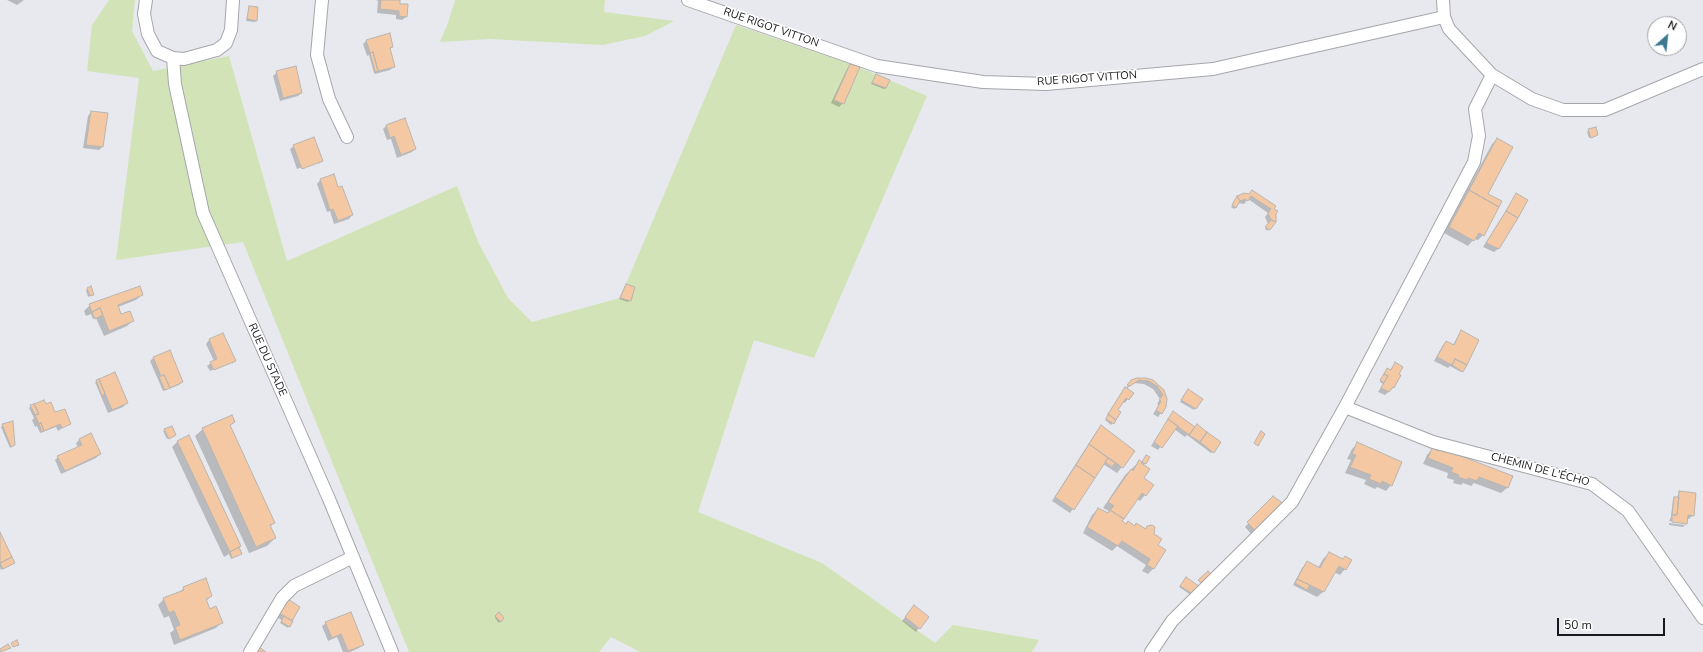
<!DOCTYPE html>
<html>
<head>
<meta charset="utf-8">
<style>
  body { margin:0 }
  #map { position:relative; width:1703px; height:652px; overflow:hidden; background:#e7e9ee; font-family:"Nunito Sans",sans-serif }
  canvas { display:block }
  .north { position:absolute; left:1647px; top:16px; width:40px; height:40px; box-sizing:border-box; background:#fff; border:1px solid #a3a3a4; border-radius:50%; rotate:27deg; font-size:11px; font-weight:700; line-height:16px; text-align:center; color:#19191b }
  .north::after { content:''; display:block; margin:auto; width:14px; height:18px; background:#3c798f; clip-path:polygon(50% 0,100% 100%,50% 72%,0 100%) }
  .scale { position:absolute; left:1557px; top:618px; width:108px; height:18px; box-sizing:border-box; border:2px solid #19191b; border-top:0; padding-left:5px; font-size:12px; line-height:14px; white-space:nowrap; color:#19191b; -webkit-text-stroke:3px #fff; paint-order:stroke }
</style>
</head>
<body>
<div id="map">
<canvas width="1703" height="652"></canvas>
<div class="north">N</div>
<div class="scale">50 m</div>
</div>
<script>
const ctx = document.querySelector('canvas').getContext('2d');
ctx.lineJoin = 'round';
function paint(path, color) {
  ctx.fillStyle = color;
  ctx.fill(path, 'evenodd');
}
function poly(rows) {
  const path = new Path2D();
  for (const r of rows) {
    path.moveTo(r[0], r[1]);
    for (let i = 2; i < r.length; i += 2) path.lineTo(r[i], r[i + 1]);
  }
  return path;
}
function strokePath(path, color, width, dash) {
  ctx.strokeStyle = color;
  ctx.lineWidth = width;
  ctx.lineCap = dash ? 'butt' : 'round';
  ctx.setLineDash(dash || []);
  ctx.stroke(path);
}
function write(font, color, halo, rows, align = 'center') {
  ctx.font = font + ' "Nunito Sans",sans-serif';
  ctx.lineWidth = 3.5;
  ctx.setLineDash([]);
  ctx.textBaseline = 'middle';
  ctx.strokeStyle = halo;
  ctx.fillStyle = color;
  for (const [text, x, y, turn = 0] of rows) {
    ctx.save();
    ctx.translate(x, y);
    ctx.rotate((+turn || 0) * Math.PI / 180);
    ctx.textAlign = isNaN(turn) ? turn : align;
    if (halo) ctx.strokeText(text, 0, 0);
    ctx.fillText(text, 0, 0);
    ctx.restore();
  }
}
paint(poly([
  [109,0,135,0,132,31,153,71,229,56,287,261,457,186,478,242,508,298,532,322,620,298,736,25,851,64,927,96,814,358,754,340,698,512,822,563,935,643,953,625,1039,640,1032,652,640,652,611,637,599,652,409,652,243,242,116,260,139,78,87,71,92,25],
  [455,0,605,0,604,12,674,21,645,36,603,45,489,39,440,42,449,20]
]), '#d2e4b7');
paint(poly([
  [7,0,24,0,17,5],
  [376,0,399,0,399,4,406,17,402,20,396,19,396,15,377,13,378,1],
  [249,7,256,20,255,22,246,21],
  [367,40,392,47,389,50,394,67,390,70,375,74,374,73,369,55,367,56,363,44],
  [850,65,843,103,839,107,831,103,847,69],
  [277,72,301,93,298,96,280,101,273,76],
  [875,77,886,88,884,89,871,84],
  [91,112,102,147,99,150,83,148,88,116],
  [386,126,415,149,412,152,397,158,391,139,387,140,383,129],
  [1589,130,1597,135,1589,138,1587,132],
  [1497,139,1487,194,1483,235,1478,240,1474,239,1468,246,1444,233,1492,144],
  [294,146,322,161,319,164,298,172,319,164,319,161,297,169,290,149],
  [334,175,338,188,352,215,349,219,334,224,330,211,327,212,317,184,320,180],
  [1252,191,1273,209,1268,231,1265,229,1268,224,1265,217,1268,213,1248,199,1244,204,1238,203,1234,209,1231,207,1237,197,1249,195],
  [1516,195,1526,201,1498,249,1494,252,1483,247],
  [626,285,634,288,628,302,619,299],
  [90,287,93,294,88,297,86,290],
  [142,295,136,300,118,307,121,316,133,321,127,326,104,336,96,318,93,319,91,314,86,316,84,311,90,305],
  [1461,331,1462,371,1461,372,1450,366,1448,368,1434,361,1443,345,1446,342,1453,345],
  [223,334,234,361,232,364,232,362,210,371,207,366,214,361,206,344,209,340],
  [154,357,182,382,179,385,163,391,150,361],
  [1395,364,1398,375,1394,387,1385,395,1378,392,1383,384,1380,382,1381,378,1384,373,1388,369,1390,370],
  [114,373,127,403,123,407,108,413,95,382],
  [1146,379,1157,384,1163,390,1165,407,1161,413,1158,417,1153,414,1159,405,1157,404,1160,399,1153,389,1144,384,1134,383,1126,389,1132,393,1125,403,1122,402,1117,410,1113,423,1111,425,1105,420,1128,385,1132,381],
  [1186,392,1195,408,1194,410,1180,402],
  [46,405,54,413,70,423,58,431,56,427,40,433,37,426,35,427,32,420,34,418,29,408,31,406],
  [1173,412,1213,452,1211,453,1187,435,1185,437,1174,429,1158,450,1151,446],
  [234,422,229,427,274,523,270,527,275,538,267,546,249,553,195,436,203,429],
  [3,425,14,445,10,448,1,427],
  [1101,426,1134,452,1117,473,1103,464,1070,513,1052,501,1096,432],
  [165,430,175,435,167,439,163,431],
  [91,434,100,454,96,458,61,474,55,460,58,457,78,448,76,443,79,440],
  [178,441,240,546,238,548,241,554,231,559,229,554,224,557,172,447],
  [1358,443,1391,485,1386,491,1377,487,1375,489,1364,484,1366,480,1345,473,1351,460,1347,459,1352,449],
  [1432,449,1438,452,1440,449,1512,476,1507,488,1501,493,1474,483,1471,486,1463,483,1461,485,1453,483,1454,480,1447,478,1448,473,1423,464,1427,455],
  [1145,457,1143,478,1145,495,1140,501,1137,499,1121,521,1126,525,1134,527,1136,524,1145,530,1148,527,1157,545,1165,550,1153,569,1148,574,1142,571,1146,565,1117,546,1112,551,1083,533,1092,515,1098,509,1107,514,1109,511,1103,508,1125,475,1139,462,1141,463],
  [1680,492,1693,515,1689,519,1687,519,1686,524,1683,527,1669,525,1669,523,1685,525,1685,523,1669,521,1671,517,1673,499,1676,498],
  [1273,497,1254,537,1245,527],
  [0,534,14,563,1,570,0,568],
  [1329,553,1342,560,1345,557,1345,569,1340,575,1334,572,1323,592,1317,597,1293,585,1302,568,1307,562,1318,568,1323,559],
  [1184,580,1199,587,1191,595,1179,587],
  [184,588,211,596,206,601,210,610,221,623,216,628,174,645,170,633,174,630,169,616,164,618,158,605,164,599,178,593],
  [284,604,289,626,288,628,280,623,282,620,276,617],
  [914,606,919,628,916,632,902,621],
  [499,613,503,618,499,623,495,618],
  [326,623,362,645,359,648,350,652,343,652,337,637,328,641,322,626]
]), '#0003');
const building = poly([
  [381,0,400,0,400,4,408,4,407,17,399,16,399,11,380,9,381,0],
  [249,6,258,7,257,21,247,19,249,6],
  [390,33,393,47,390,48,395,67,378,71,373,52,370,53,366,40,390,33],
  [373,52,378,71,375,72,370,53,373,52],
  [850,64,860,67,844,104,834,100,850,64],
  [296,66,302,93,283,98,276,71,296,66],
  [876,74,890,80,886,88,872,83,876,74],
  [91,111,108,113,103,147,86,145,91,111],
  [405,118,416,149,401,155,394,136,390,138,386,125,405,118],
  [1596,127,1598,135,1591,138,1588,129,1596,127],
  [314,137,323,161,302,169,293,145,314,137],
  [1497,138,1513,147,1488,194,1502,201,1499,207,1469,190,1497,138],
  [334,174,338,187,342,186,353,215,338,221,333,209,330,210,320,179,334,174],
  [1252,190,1276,206,1274,209,1278,211,1276,214,1276,222,1271,220,1268,213,1271,209,1251,196,1248,201,1245,199,1240,201,1237,196,1244,193,1249,194,1252,190],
  [1469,190,1499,207,1484,236,1479,233,1474,241,1449,227,1469,190],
  [1516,193,1528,200,1518,218,1506,211,1516,193],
  [1237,196,1240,201,1236,208,1232,205,1237,196],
  [1506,211,1518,218,1499,249,1486,243,1506,211],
  [1271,220,1276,222,1270,230,1265,227,1271,220],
  [626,284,635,287,631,301,620,298,626,284],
  [91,286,94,295,90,296,87,288,91,286],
  [140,286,143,295,118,305,121,314,130,311,134,321,109,331,100,308,92,312,89,304,140,286],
  [100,308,103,315,95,319,92,312,100,308],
  [1461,330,1479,340,1467,365,1455,359,1452,365,1437,357,1446,341,1454,345,1461,330],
  [223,333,236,361,214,370,210,362,217,359,209,339,223,333],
  [170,350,183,382,170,388,164,375,161,376,153,357,170,350],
  [1455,359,1467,365,1463,372,1452,365,1455,359],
  [1395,362,1403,367,1399,374,1401,375,1394,388,1393,387,1389,392,1381,388,1388,376,1384,374,1387,368,1391,370,1395,362],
  [115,372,128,403,112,410,99,379,115,372],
  [1384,374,1388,376,1384,383,1380,380,1384,374],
  [164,375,170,388,165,390,159,377,164,375],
  [1137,378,1146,378,1153,380,1164,390,1167,399,1166,407,1162,414,1156,410,1161,401,1159,400,1163,395,1157,386,1148,381,1139,380,1130,386,1127,385,1131,380,1137,378],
  [99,379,105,394,102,396,96,380,99,379],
  [1125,387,1134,393,1129,400,1126,398,1118,410,1121,412,1116,420,1108,414,1125,387],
  [1188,389,1203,399,1196,409,1181,400,1188,389],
  [44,400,46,404,51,402,55,412,65,409,71,424,62,428,60,424,44,431,41,423,39,424,35,415,39,414,34,404,44,400],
  [34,404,39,414,35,415,30,405,34,404],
  [1173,411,1195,427,1189,435,1168,419,1173,411],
  [1108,414,1116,420,1114,424,1106,419,1108,414],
  [232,415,235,422,230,425,275,523,270,525,276,538,256,547,202,428,232,415],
  [1168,419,1178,426,1162,448,1154,442,1168,419],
  [13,421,15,445,11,447,2,424,13,421],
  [41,423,44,431,42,432,39,424,41,423],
  [1197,424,1207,432,1200,442,1189,435,1197,424],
  [1101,425,1135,451,1123,468,1089,444,1101,425],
  [172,426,176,435,169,439,164,429,172,426],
  [1261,431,1265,434,1258,446,1254,443,1261,431],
  [1207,432,1221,442,1214,453,1200,442,1207,432],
  [91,433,101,454,65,471,57,456,82,445,79,439,91,433],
  [189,435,241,546,230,552,177,441,189,435],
  [1357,442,1402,462,1392,486,1382,481,1381,484,1369,479,1371,475,1350,467,1356,455,1352,454,1357,442],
  [1089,444,1108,458,1095,478,1076,465,1089,444],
  [1432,448,1439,451,1440,448,1513,476,1508,488,1479,477,1477,481,1468,478,1467,480,1458,477,1459,475,1451,472,1453,468,1428,458,1432,448],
  [1146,455,1150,457,1146,464,1142,462,1146,455],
  [1108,458,1115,463,1112,467,1105,462,1108,458],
  [1139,460,1142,462,1141,463,1150,469,1144,478,1154,485,1146,496,1142,493,1124,519,1110,510,1114,506,1108,502,1131,469,1133,471,1139,460],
  [1076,465,1095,478,1074,510,1055,497,1076,465],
  [1679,491,1696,493,1694,516,1688,515,1687,524,1672,522,1672,515,1677,515,1679,491],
  [1273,496,1285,505,1258,534,1247,522,1273,496],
  [1674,497,1679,497,1677,515,1672,515,1674,497],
  [1098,508,1108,513,1110,510,1124,519,1122,521,1126,524,1128,521,1135,526,1136,523,1146,529,1147,526,1152,525,1155,527,1154,534,1162,539,1158,545,1166,550,1154,569,1147,565,1150,559,1122,541,1118,546,1087,527,1098,508],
  [0,532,12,557,0,563,0,532],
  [239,547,242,554,232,558,230,552,239,547],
  [1329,552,1343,559,1345,556,1352,560,1346,570,1339,566,1324,592,1297,579,1307,561,1320,568,1329,552],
  [12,557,15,563,3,569,0,563,12,557],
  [1208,571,1212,576,1203,585,1198,580,1208,571],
  [1186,577,1200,587,1193,594,1180,586,1186,577],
  [206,578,212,596,206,599,210,609,216,606,223,623,180,640,175,627,180,625,174,611,169,613,163,598,184,590,183,587,206,578],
  [1297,579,1310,585,1307,590,1295,583,1297,579],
  [288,599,300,607,292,621,279,613,288,599],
  [914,605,929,617,920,629,905,617,914,605],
  [351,612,364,645,348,651,341,634,332,638,325,622,351,612],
  [499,612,504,618,501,622,495,616,499,612],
  [284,616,293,621,290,627,281,622,284,616],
  [17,640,19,645,13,647,11,643,17,640],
  [8,644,11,648,0,652,0,649,8,644],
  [259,647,266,652,256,652,259,647]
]);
paint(building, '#f4c8a3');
strokePath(building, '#b9b5b1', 1);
const minor = poly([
  [146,0,144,14,148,34,157,51,173,58,184,59,217,50,226,43,231,30,233,0],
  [322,0,317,55,329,99,347,137],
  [688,0,877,66,983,82,1046,84,1213,69,1444,17],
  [1443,0,1444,17,1449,29,1492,75,1532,99,1563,110,1605,110,1703,69],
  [173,58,175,84,203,213,329,499,392,652],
  [1345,407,1433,442,1592,484,1628,511,1703,618],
  [250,652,282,598,294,586,353,557],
  [1151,652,1172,621,1292,502,1345,407,1474,162,1479,136,1475,109,1492,75]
]);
strokePath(minor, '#a4a6ab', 14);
strokePath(minor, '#fff', 12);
write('11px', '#19191b', '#fff', [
  ["RUE RIGOT VITTON",771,28,19],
  ["RUE RIGOT VITTON",1087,79,-4],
  ["RUE DU STADE",267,360,66],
  ["CHEMIN DE L'ÉCHO",1540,470,15]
]);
</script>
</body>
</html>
